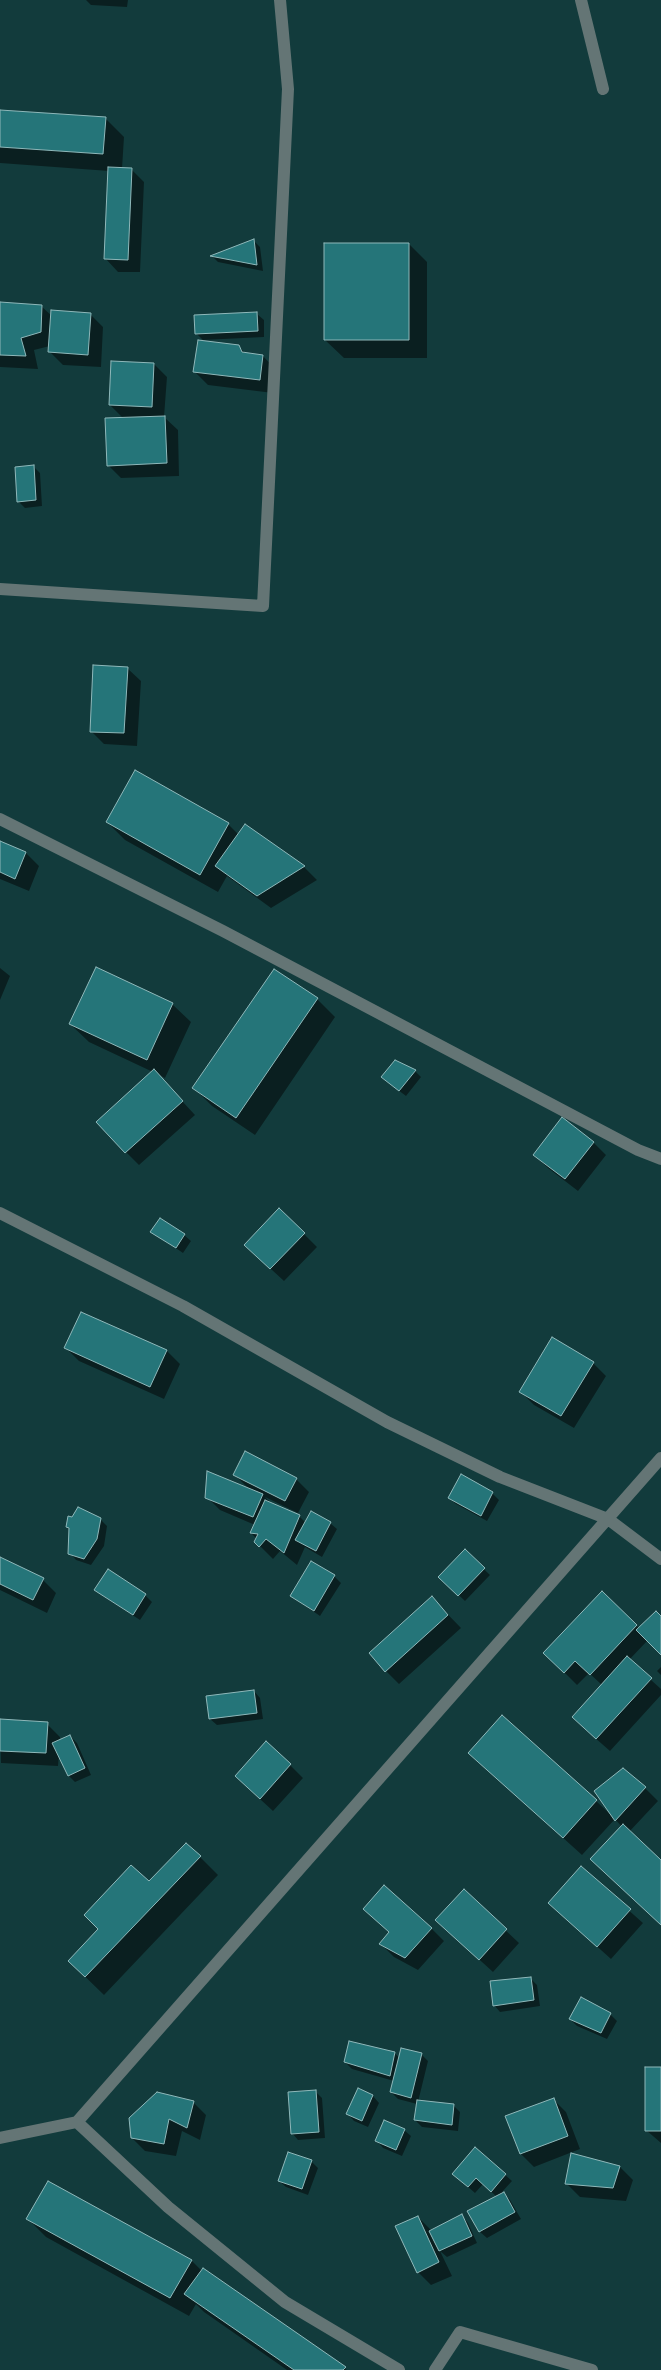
<!DOCTYPE html>
<html>
<head>
<meta charset="utf-8">
<style>
  body { margin:0 }
  canvas { display:block; background:#123b3c }
</style>
</head>
<body>
<canvas width="661" height="2370"></canvas>
<script>
const ctx = document.querySelector('canvas').getContext('2d');
ctx.lineJoin = 'round';
function paint(path, color) {
  ctx.fillStyle = color;
  ctx.fill(path, 'evenodd');
}
function poly(rows) {
  const path = new Path2D();
  for (const r of rows) {
    path.moveTo(r[0], r[1]);
    for (let i = 2; i < r.length; i += 2) path.lineTo(r[i], r[i + 1]);
  }
  return path;
}
function strokePath(path, color, width, dash) {
  ctx.strokeStyle = color;
  ctx.lineWidth = width;
  ctx.lineCap = dash ? 'butt' : 'round';
  ctx.setLineDash(dash || []);
  ctx.stroke(path);
}
paint(poly([
  [86,0,128,0,127,7,91,5],
  [0,111,106,119,124,137,122,169,131,169,144,182,140,272,118,272,105,258,109,171,0,163],
  [254,241,260,247,263,271,218,262,213,257],
  [409,244,427,262,427,358,344,358,325,340],
  [0,304,41,306,52,316,90,314,103,327,101,367,63,365,50,352,50,346,34,350,38,369,0,367],
  [257,314,264,320,264,337,203,340,196,333],
  [238,346,246,354,263,356,276,370,273,393,208,385,195,372],
  [154,364,167,377,164,417,178,430,179,476,121,478,108,465,124,419,110,405],
  [34,467,40,473,42,506,25,508,18,501],
  [127,668,141,681,137,746,104,744,91,731],
  [107,822,228,824,239,835,245,826,304,867,317,880,271,908,227,876,218,892,125,840],
  [0,842,26,853,39,866,29,891,0,879],
  [0,968,10,976,0,1000],
  [96,969,172,1004,191,1022,165,1078,157,1074,195,1115,139,1165,126,1152,153,1072,89,1042,70,1024],
  [317,999,335,1017,255,1135,212,1106,194,1088],
  [415,1071,421,1077,406,1096,390,1084],
  [593,1142,606,1155,578,1191,548,1168,534,1155],
  [152,1232,184,1235,191,1241,183,1253],
  [304,1234,317,1247,284,1281,259,1258],
  [82,1313,167,1351,180,1364,164,1399,79,1361,66,1348],
  [593,1363,606,1376,574,1428,534,1405,521,1392],
  [234,1474,296,1479,309,1492,298,1513,265,1497,272,1504,299,1516,306,1523,330,1523,337,1529,322,1557,305,1547,297,1565,280,1551,273,1559,256,1542,257,1539,251,1533,255,1525,220,1510,207,1497,249,1489],
  [461,1476,492,1493,499,1500,487,1521,456,1504,449,1498],
  [100,1519,107,1526,104,1546,91,1565,76,1560,70,1553,70,1530,67,1527],
  [465,1551,490,1575,465,1601,440,1577],
  [0,1559,43,1580,56,1593,47,1613,0,1590],
  [334,1576,341,1583,320,1616,291,1596],
  [96,1590,145,1595,152,1602,140,1620,103,1596],
  [602,1593,640,1629,661,1618,661,1653,648,1640,629,1660,661,1689,661,1695,610,1751,586,1730,602,1685,589,1673,577,1685,558,1666],
  [432,1598,461,1628,399,1684,386,1671],
  [661,1667,661,1675,657,1671],
  [254,1691,260,1698,263,1719,217,1725,210,1719],
  [0,1721,47,1724,60,1737,60,1741,70,1736,77,1743,91,1775,75,1782,69,1776,59,1754,58,1766,1,1763],
  [469,1753,596,1801,611,1815,645,1788,658,1801,629,1832,661,1862,661,1925,622,1827,615,1819,582,1855],
  [290,1765,303,1778,273,1811,249,1789],
  [200,1857,218,1875,104,1995,69,1961,149,1883],
  [581,1868,643,1923,611,1959,563,1916],
  [464,1891,519,1943,493,1972,450,1933],
  [431,1928,444,1941,418,1970,394,1957,381,1944,391,1933],
  [530,1978,537,1985,540,2006,500,2012,494,2005],
  [610,2014,617,2021,607,2039,577,2026,570,2019],
  [394,2053,400,2058,421,2054,428,2061,418,2102,454,2106,460,2112,458,2131,422,2127,415,2120,417,2104,398,2099,391,2092,394,2081,352,2069,345,2062],
  [661,2068,661,2143,646,2130],
  [358,2090,373,2096,379,2103,368,2127,354,2121,348,2114],
  [315,2091,322,2098,325,2138,298,2140,292,2133],
  [553,2099,566,2112,580,2149,534,2167,521,2154],
  [193,2102,206,2115,200,2140,182,2131,176,2156,145,2151,132,2138],
  [404,2130,411,2136,402,2156,383,2148,377,2141],
  [476,2149,512,2181,502,2192,510,2200,521,2219,487,2238,480,2232,469,2212,497,2197,483,2184,475,2193,460,2180],
  [572,2155,620,2167,633,2180,626,2201,580,2197,567,2184],
  [311,2161,318,2168,308,2195,286,2187,279,2181],
  [49,2182,192,2261,202,2271,347,2370,287,2370,204,2312,196,2304,189,2316,46,2237,28,2219],
  [462,2216,468,2223,477,2243,447,2257,440,2251,452,2276,431,2285,418,2272,418,2217,431,2230]
]), '#0007');
const building = poly([
  [0,110,106,117,103,154,0,147,0,110],
  [108,167,132,168,128,260,104,259,108,167],
  [254,239,257,265,210,256,254,239],
  [324,243,409,243,409,340,324,340,324,243],
  [0,302,42,305,41,332,21,338,26,356,0,355,0,302],
  [51,310,91,313,88,355,48,352,51,310],
  [257,312,258,331,195,334,194,315,257,312],
  [198,340,239,345,242,352,263,355,260,380,193,372,198,340],
  [111,361,154,363,152,407,109,405,111,361],
  [165,416,167,463,107,466,105,418,165,416],
  [34,465,36,500,17,502,15,467,34,465],
  [93,665,128,667,124,733,90,732,93,665],
  [135,770,229,823,200,875,106,822,135,770],
  [245,824,305,866,257,896,215,866,245,824],
  [0,841,26,852,15,879,0,872,0,841],
  [96,967,173,1003,147,1060,69,1024,96,967],
  [274,969,318,998,236,1118,192,1088,274,969],
  [395,1060,416,1070,399,1091,381,1077,395,1060],
  [154,1069,183,1101,125,1153,96,1122,154,1069],
  [562,1117,594,1142,565,1179,533,1155,562,1117],
  [279,1208,305,1233,270,1269,244,1245,279,1208],
  [160,1218,185,1234,176,1248,150,1232,160,1218],
  [81,1312,167,1350,150,1387,64,1348,81,1312],
  [552,1337,594,1362,561,1416,519,1392,552,1337],
  [245,1451,297,1478,285,1501,233,1475,245,1451],
  [207,1471,263,1494,253,1517,205,1498,207,1471],
  [461,1474,493,1492,481,1516,448,1498,461,1474],
  [265,1500,300,1515,284,1553,266,1539,259,1547,254,1542,258,1534,250,1533,265,1500],
  [78,1507,101,1518,97,1539,84,1559,68,1554,69,1528,66,1527,68,1516,72,1517,78,1507],
  [311,1511,331,1522,316,1551,295,1540,311,1511],
  [465,1549,485,1568,458,1596,438,1577,465,1549],
  [0,1557,44,1578,33,1600,0,1584,0,1557],
  [311,1561,335,1575,314,1611,290,1596,311,1561],
  [108,1569,146,1594,133,1615,94,1590,108,1569],
  [602,1591,637,1625,590,1675,575,1661,564,1673,543,1653,602,1591],
  [432,1596,448,1615,385,1672,369,1653,432,1596],
  [656,1611,661,1616,661,1655,636,1630,656,1611],
  [627,1656,652,1678,596,1739,572,1717,627,1656],
  [254,1690,257,1713,209,1719,206,1696,254,1690],
  [502,1715,597,1800,563,1838,468,1753,502,1715],
  [0,1719,48,1722,46,1753,0,1751,0,1719],
  [70,1735,85,1768,68,1776,52,1743,70,1735],
  [266,1741,291,1764,260,1799,235,1776,266,1741],
  [623,1768,646,1787,615,1821,594,1791,623,1768],
  [623,1824,661,1860,661,1925,590,1859,623,1824],
  [186,1843,201,1856,85,1977,68,1961,98,1929,84,1915,131,1865,149,1881,186,1843],
  [581,1866,631,1909,597,1947,548,1903,581,1866],
  [384,1885,432,1928,405,1958,379,1944,389,1932,363,1909,384,1885],
  [464,1889,507,1929,479,1960,435,1920,464,1889],
  [531,1977,534,2000,493,2006,490,1981,531,1977],
  [581,1997,611,2013,601,2033,569,2019,581,1997],
  [349,2041,395,2052,390,2076,344,2062,349,2041],
  [401,2048,422,2053,411,2098,390,2092,401,2048],
  [645,2067,661,2067,661,2131,645,2131,645,2067],
  [358,2088,373,2095,362,2121,346,2114,358,2088],
  [316,2090,319,2132,291,2134,288,2092,316,2090],
  [157,2092,194,2101,187,2128,169,2119,164,2144,131,2138,129,2118,157,2092],
  [554,2098,568,2136,520,2154,505,2116,554,2098],
  [417,2100,454,2104,452,2125,414,2120,417,2100],
  [384,2120,405,2129,396,2150,375,2141,384,2120],
  [475,2147,506,2174,491,2192,476,2178,468,2187,452,2174,475,2147],
  [288,2152,312,2160,302,2189,278,2181,288,2152],
  [571,2153,620,2166,613,2188,565,2184,571,2153],
  [48,2181,192,2260,170,2298,26,2219,48,2181],
  [504,2192,515,2212,479,2232,467,2211,504,2192],
  [462,2214,472,2236,439,2251,429,2231,462,2214],
  [418,2216,439,2262,417,2273,395,2226,418,2216],
  [203,2268,346,2367,343,2370,294,2370,184,2294,203,2268]
]);
paint(building, '#257579');
strokePath(building, '#8fb8ba', 1);
strokePath(poly([
  [581,0,603,89],
  [0,589,263,606,288,89,280,0],
  [0,819,223,931,638,1150,661,1159],
  [0,1213,183,1306,387,1422,500,1477,608,1519,661,1559],
  [77,2122,168,2207,285,2302,399,2370],
  [0,2138,77,2122,661,1458],
  [435,2370,460,2332,592,2370]
]), '#647575', 12);
</script>
</body>
</html>
